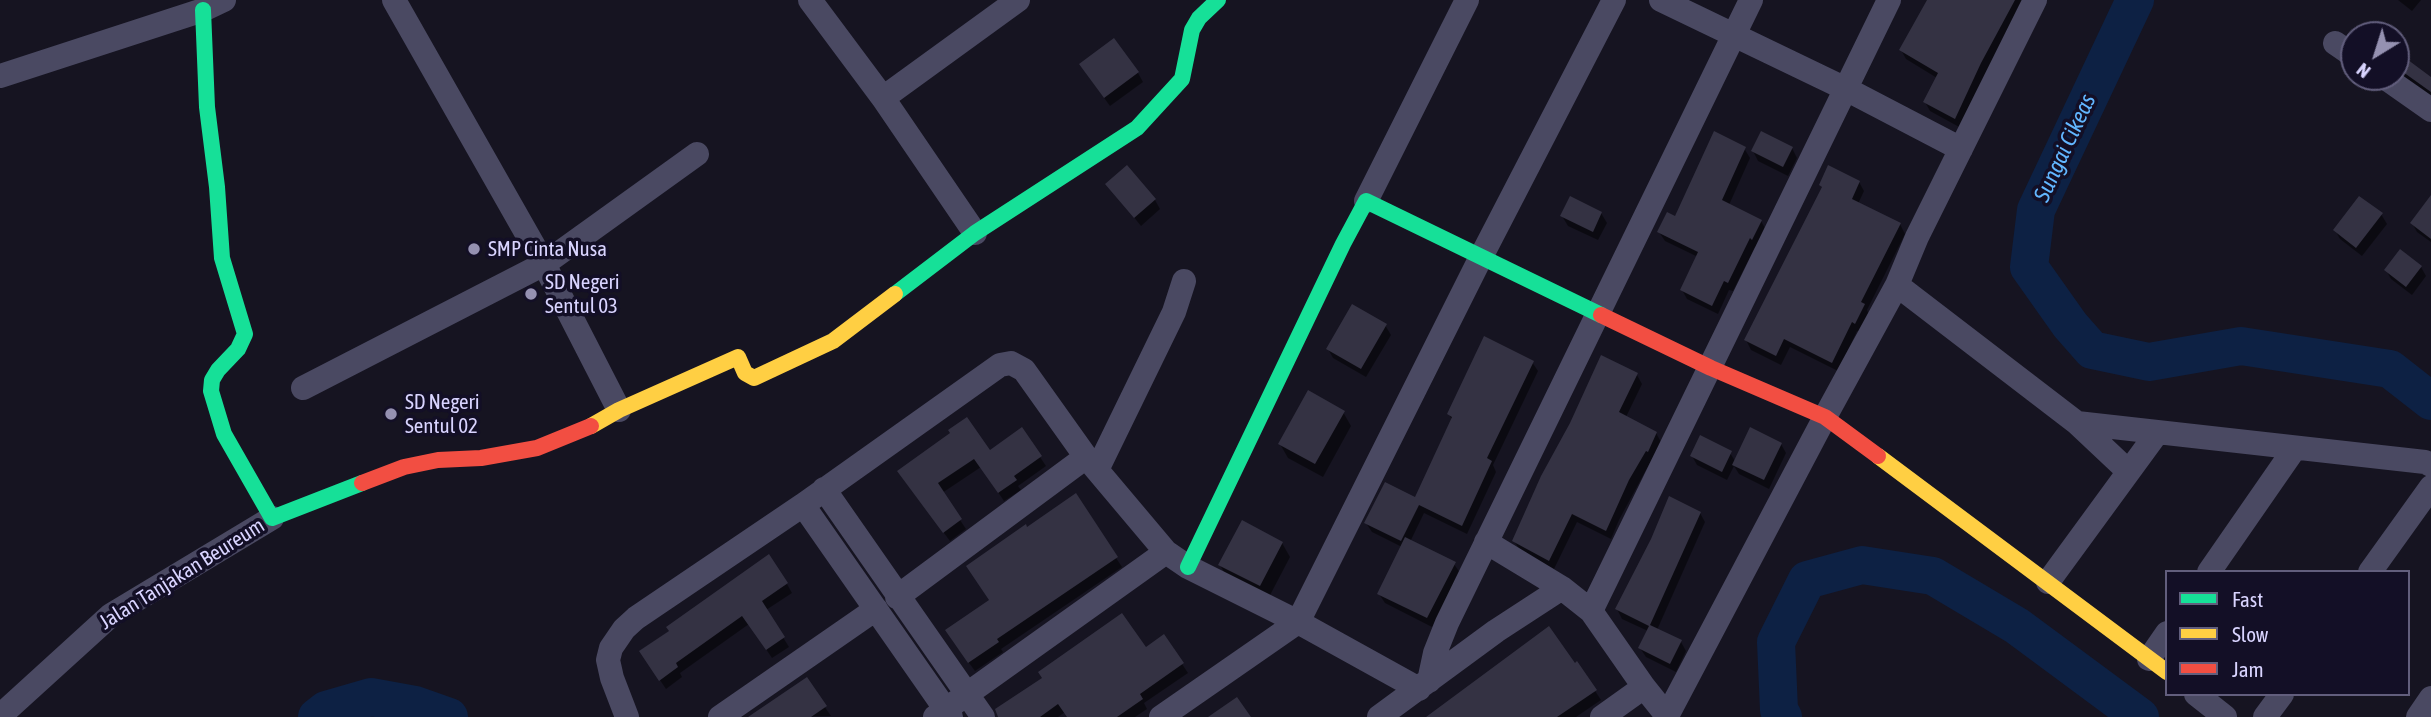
<!DOCTYPE html>
<html>
<head>
<meta charset="utf-8">
<style>
  body { margin:0 }
  #map { position:relative; width:2431px; height:717px; overflow:hidden; background:#161421; font-family:"Asap Condensed",sans-serif }
  canvas { display:block }
  .legend { position:absolute; left:2165px; top:570px; width:245px; height:126px; box-sizing:border-box; background:#130f26; border:2px solid #625e7d; margin:0; padding:9px 12px; list-style:none; font-size:21px; color:#d9d4ff }
  .legend li { display:flex; align-items:center; gap:14px; height:35px }
  .legend b { width:35px; border:2px solid #625e7d }
  .north { position:absolute; left:2340px; top:21px; width:70px; height:70px; box-sizing:border-box; background:#130f26; border:2px solid #625e7d; border-radius:50%; rotate:218deg; font-size:19px; font-weight:700; line-height:28px; text-align:center; color:#d9d4ff }
  .north::after { content:''; display:block; margin:auto; width:24px; height:32px; background:#9591b1; clip-path:polygon(50% 0,100% 100%,50% 72%,0 100%) }
</style>
</head>
<body>
<div id="map">
<canvas width="2431" height="717"></canvas>
<ul class="legend">
<li><b style="height:9px;background:#16e098"></b>Fast</li>
<li><b style="height:9px;background:#ffcf43"></b>Slow</li>
<li><b style="height:9px;background:#f24e42"></b>Jam</li>
</ul>
<div class="north">N</div>
</div>
<script>
const ctx = document.querySelector('canvas').getContext('2d');
ctx.lineJoin = 'round';
function paint(path, color) {
  ctx.fillStyle = color;
  ctx.fill(path, 'evenodd');
}
function poly(rows) {
  const path = new Path2D();
  for (const r of rows) {
    path.moveTo(r[0], r[1]);
    for (let i = 2; i < r.length; i += 2) path.lineTo(r[i], r[i + 1]);
  }
  return path;
}
function strokePath(path, color, width, dash) {
  ctx.strokeStyle = color;
  ctx.lineWidth = width;
  ctx.lineCap = dash ? 'butt' : 'round';
  ctx.setLineDash(dash || []);
  ctx.stroke(path);
}
function write(font, color, halo, rows, align = 'center') {
  ctx.font = font + ' "Asap Condensed",sans-serif';
  ctx.lineWidth = 7;
  ctx.setLineDash([]);
  ctx.textBaseline = 'middle';
  ctx.strokeStyle = halo;
  ctx.fillStyle = color;
  for (const [text, x, y, turn = 0] of rows) {
    ctx.save();
    ctx.translate(x, y);
    ctx.rotate((+turn || 0) * Math.PI / 180);
    ctx.textAlign = isNaN(turn) ? turn : align;
    if (halo) ctx.strokeText(text, 0, 0);
    ctx.fillText(text, 0, 0);
    ctx.restore();
  }
}
paint(poly([
  [1928,0,2025,0,1961,128,1930,111,1925,102,1937,78,1906,59,1901,50],
  [2398,0,2421,0,2412,11],
  [2396,53,2431,79,2431,96,2396,73],
  [1086,73,1138,73,1143,82,1110,106],
  [1744,148,1750,158,1729,205,1761,221,1766,230,1757,248,1755,247,1733,291,1729,290,1718,314,1687,299,1682,290,1698,257,1665,241,1659,232],
  [1792,148,1797,158,1788,176,1758,161,1753,151],
  [1859,182,1864,191,1858,204,1900,224,1905,234,1867,310,1869,315,1861,332,1857,331,1838,371,1790,347,1781,365,1751,350,1746,340,1823,189,1821,185],
  [1107,184,1155,200,1160,209,1141,226],
  [2431,198,2431,242,2417,232,2412,223],
  [1601,213,1607,223,1598,240,1568,226,1562,216],
  [2381,214,2387,224,2362,256,2340,239,2335,230],
  [2421,267,2426,276,2412,295,2391,279,2386,270],
  [1385,325,1391,335,1366,377,1333,358,1328,349],
  [1532,362,1538,371,1493,465,1496,472,1467,534,1424,513,1410,542,1454,564,1460,573,1432,627,1385,603,1379,594,1402,547,1372,532,1366,523,1415,500,1452,420,1449,414],
  [1637,375,1642,384,1626,417,1656,433,1661,442,1619,520,1611,539,1577,522,1554,569,1520,550,1514,541,1571,424],
  [1343,412,1351,426,1323,477,1288,458,1280,444],
  [1022,430,1046,466,1018,486,1021,490,1004,501,981,467,942,493,966,529,950,541,904,480,990,452],
  [1781,444,1786,453,1769,489,1739,474,1734,466,1727,480,1697,465,1692,456,1730,453,1735,461],
  [1075,496,1122,567,1001,649,1003,652,975,671,952,640,990,601,1027,529],
  [1700,513,1705,522,1657,630,1681,642,1686,651,1676,672,1646,657,1640,648,1648,631,1622,619,1617,609],
  [1282,543,1290,557,1268,599,1228,579,1220,565],
  [787,584,792,593,766,610,789,647,772,658,749,624,680,673,682,677,666,689,647,661],
  [1164,637,1188,673,1144,703,1147,709,1135,717,1068,717,1065,712,1058,717,1004,717,1043,679,1145,649],
  [1577,663,1601,700,1576,717,1428,717],
  [806,680,831,716,771,717]
]), '#0007');
strokePath(poly([
  [2135,0,2036,210,2029,267,2070,325,2092,350,2149,362,2241,346,2390,369,2431,401],
  [317,717,326,710,371,697,415,705,449,717],
  [1783,717,1779,710,1776,642,1807,580,1862,565,1933,576,2017,626,2140,717]
]), '#0d2144', 38);
paint(poly([
  [1927,0,2015,0,1981,63,1955,119,1923,102,1938,73,1899,50],
  [1114,38,1139,72,1104,98,1079,64],
  [2396,51,2431,77,2431,92,2396,67],
  [1714,131,1746,147,1722,200,1762,220,1752,240,1750,238,1728,283,1724,281,1712,306,1680,290,1698,252,1657,232,1667,212,1675,216],
  [1761,131,1793,147,1783,167,1751,151],
  [1127,165,1156,199,1134,218,1105,184],
  [1828,165,1860,181,1852,199,1901,223,1861,302,1865,304,1855,324,1852,322,1832,363,1784,339,1776,356,1744,340,1822,187,1819,185],
  [2431,195,2431,239,2410,223],
  [1570,196,1602,212,1593,232,1560,216],
  [2359,196,2383,213,2356,248,2333,230],
  [2400,249,2422,266,2406,287,2384,270],
  [1352,304,1387,324,1361,369,1326,349],
  [1484,336,1534,361,1487,458,1492,461,1462,526,1419,505,1401,541,1364,523,1385,482,1415,497,1452,417,1447,414],
  [1601,355,1638,373,1619,412,1657,432,1648,452,1646,451,1629,480,1606,531,1572,514,1549,561,1512,541,1541,476,1570,423],
  [1308,390,1345,411,1315,464,1278,444],
  [967,417,990,450,1022,427,1042,456,1014,476,1017,480,998,493,974,459,938,483,962,519,943,533,897,471,950,433,948,430],
  [1750,427,1782,443,1764,480,1732,465],
  [1700,435,1732,451,1722,472,1690,456],
  [1076,493,1118,557,997,639,999,642,968,663,945,630,989,600,966,566,1026,524,1027,527],
  [1669,496,1701,512,1650,625,1682,640,1670,664,1638,648,1649,626,1615,609,1651,539],
  [1242,520,1283,542,1260,586,1218,565],
  [1405,537,1456,562,1427,618,1377,594],
  [769,554,788,583,762,601,785,637,766,650,742,616,676,663,678,667,659,681,639,651,669,631,666,627],
  [1122,613,1146,647,1164,634,1184,663,1140,694,1143,699,1117,717,1067,717,1058,704,1040,717,998,717,995,709,1042,678,1038,672],
  [1549,626,1575,663,1577,661,1597,690,1557,717,1426,717],
  [807,677,827,706,811,717,748,717],
  [1237,697,1251,717,1208,717]
]), '#343243');
strokePath(poly([
  [394,0,544,264,619,410],
  [810,0,883,98,975,233],
  [1661,0,1846,89,1961,149],
  [2335,43,2354,56],
  [0,76,203,10,224,0],
  [2384,77,2431,110],
  [883,98,1018,0],
  [1366,201,1467,0],
  [1897,285,2077,423,2425,462,2431,465],
  [303,388,544,264,697,154],
  [2077,423,2128,471],
  [1097,470,1174,312,1184,281],
  [824,489,983,717],
  [803,505,951,717],
  [1486,542,1562,588,1591,611,1644,687,1668,717],
  [2209,572,2295,448],
  [2370,572,2431,487],
  [2048,582,2157,433],
  [897,597,1086,457],
  [1591,611,1889,0],
  [2149,659,2167,633],
  [1429,681,1435,653,1447,623,1751,0],
  [2196,694,2225,717],
  [0,716,111,615,272,518],
  [1667,716,1825,417,1897,285,1917,237,2035,0],
  [627,717,612,678,608,660,611,648,624,629,636,618,803,505,1000,365,1011,363,1024,370,1086,457,1166,552],
  [720,717,876,609],
  [935,717,1166,552,1188,567,1298,622,1419,689],
  [1161,717,1298,622,1481,257,1614,0],
  [1379,717,1496,631,1562,588],
  [1602,717,1644,687],
  [2265,717,2282,694],
  [2418,717,2431,698]
]), '#4a4962', 24);
strokePath(poly([
  [203,10,207,107,217,187,222,258,245,334,238,349,218,370,212,380,211,391,224,434,272,518,362,483],
  [895,294,975,233,1137,128,1182,79,1192,30,1199,18,1218,0],
  [1188,567,1343,244,1366,201,1601,315]
]), '#16e098', 16);
strokePath(poly([
  [591,426,619,410,738,357,745,373,754,378,833,341,895,294],
  [1878,456,2167,672]
]), '#ffcf43', 16);
strokePath(poly([
  [1601,315,1711,368,1825,417,1878,456],
  [362,483,404,467,438,460,481,458,537,448,591,426]
]), '#f24e42', 16);
for (const [x, y, r, color] of [
  [474,249,7,"#9591b1"],
  [531,294,7,"#9591b1"],
  [391,414,7,"#9591b1"]
]) {
  const dot = new Path2D();
  dot.arc(x, y, r, 0, 2 * Math.PI);
  ctx.fillStyle = color;
  ctx.fill(dot);
  strokePath(dot, '#130f26', 2.5);
}
write('21px', '#d9d4ff', '#130f26', [
  ["SMP Cinta Nusa",488,249],
  ["SD Negeri",545,282],
  ["Sentul 03",545,306],
  ["SD Negeri",405,402],
  ["Sentul 02",405,426]
], 'left');
write('21px', '#d9d4ff', '#130f26', [
  ["Jalan Tanjakan Beureum",182,574,-32]
]);
write('italic 23px', '#62b6ff', '#130f26', [
  ["Sungai Cikeas",2065,148,-65]
]);
</script>
</body>
</html>
